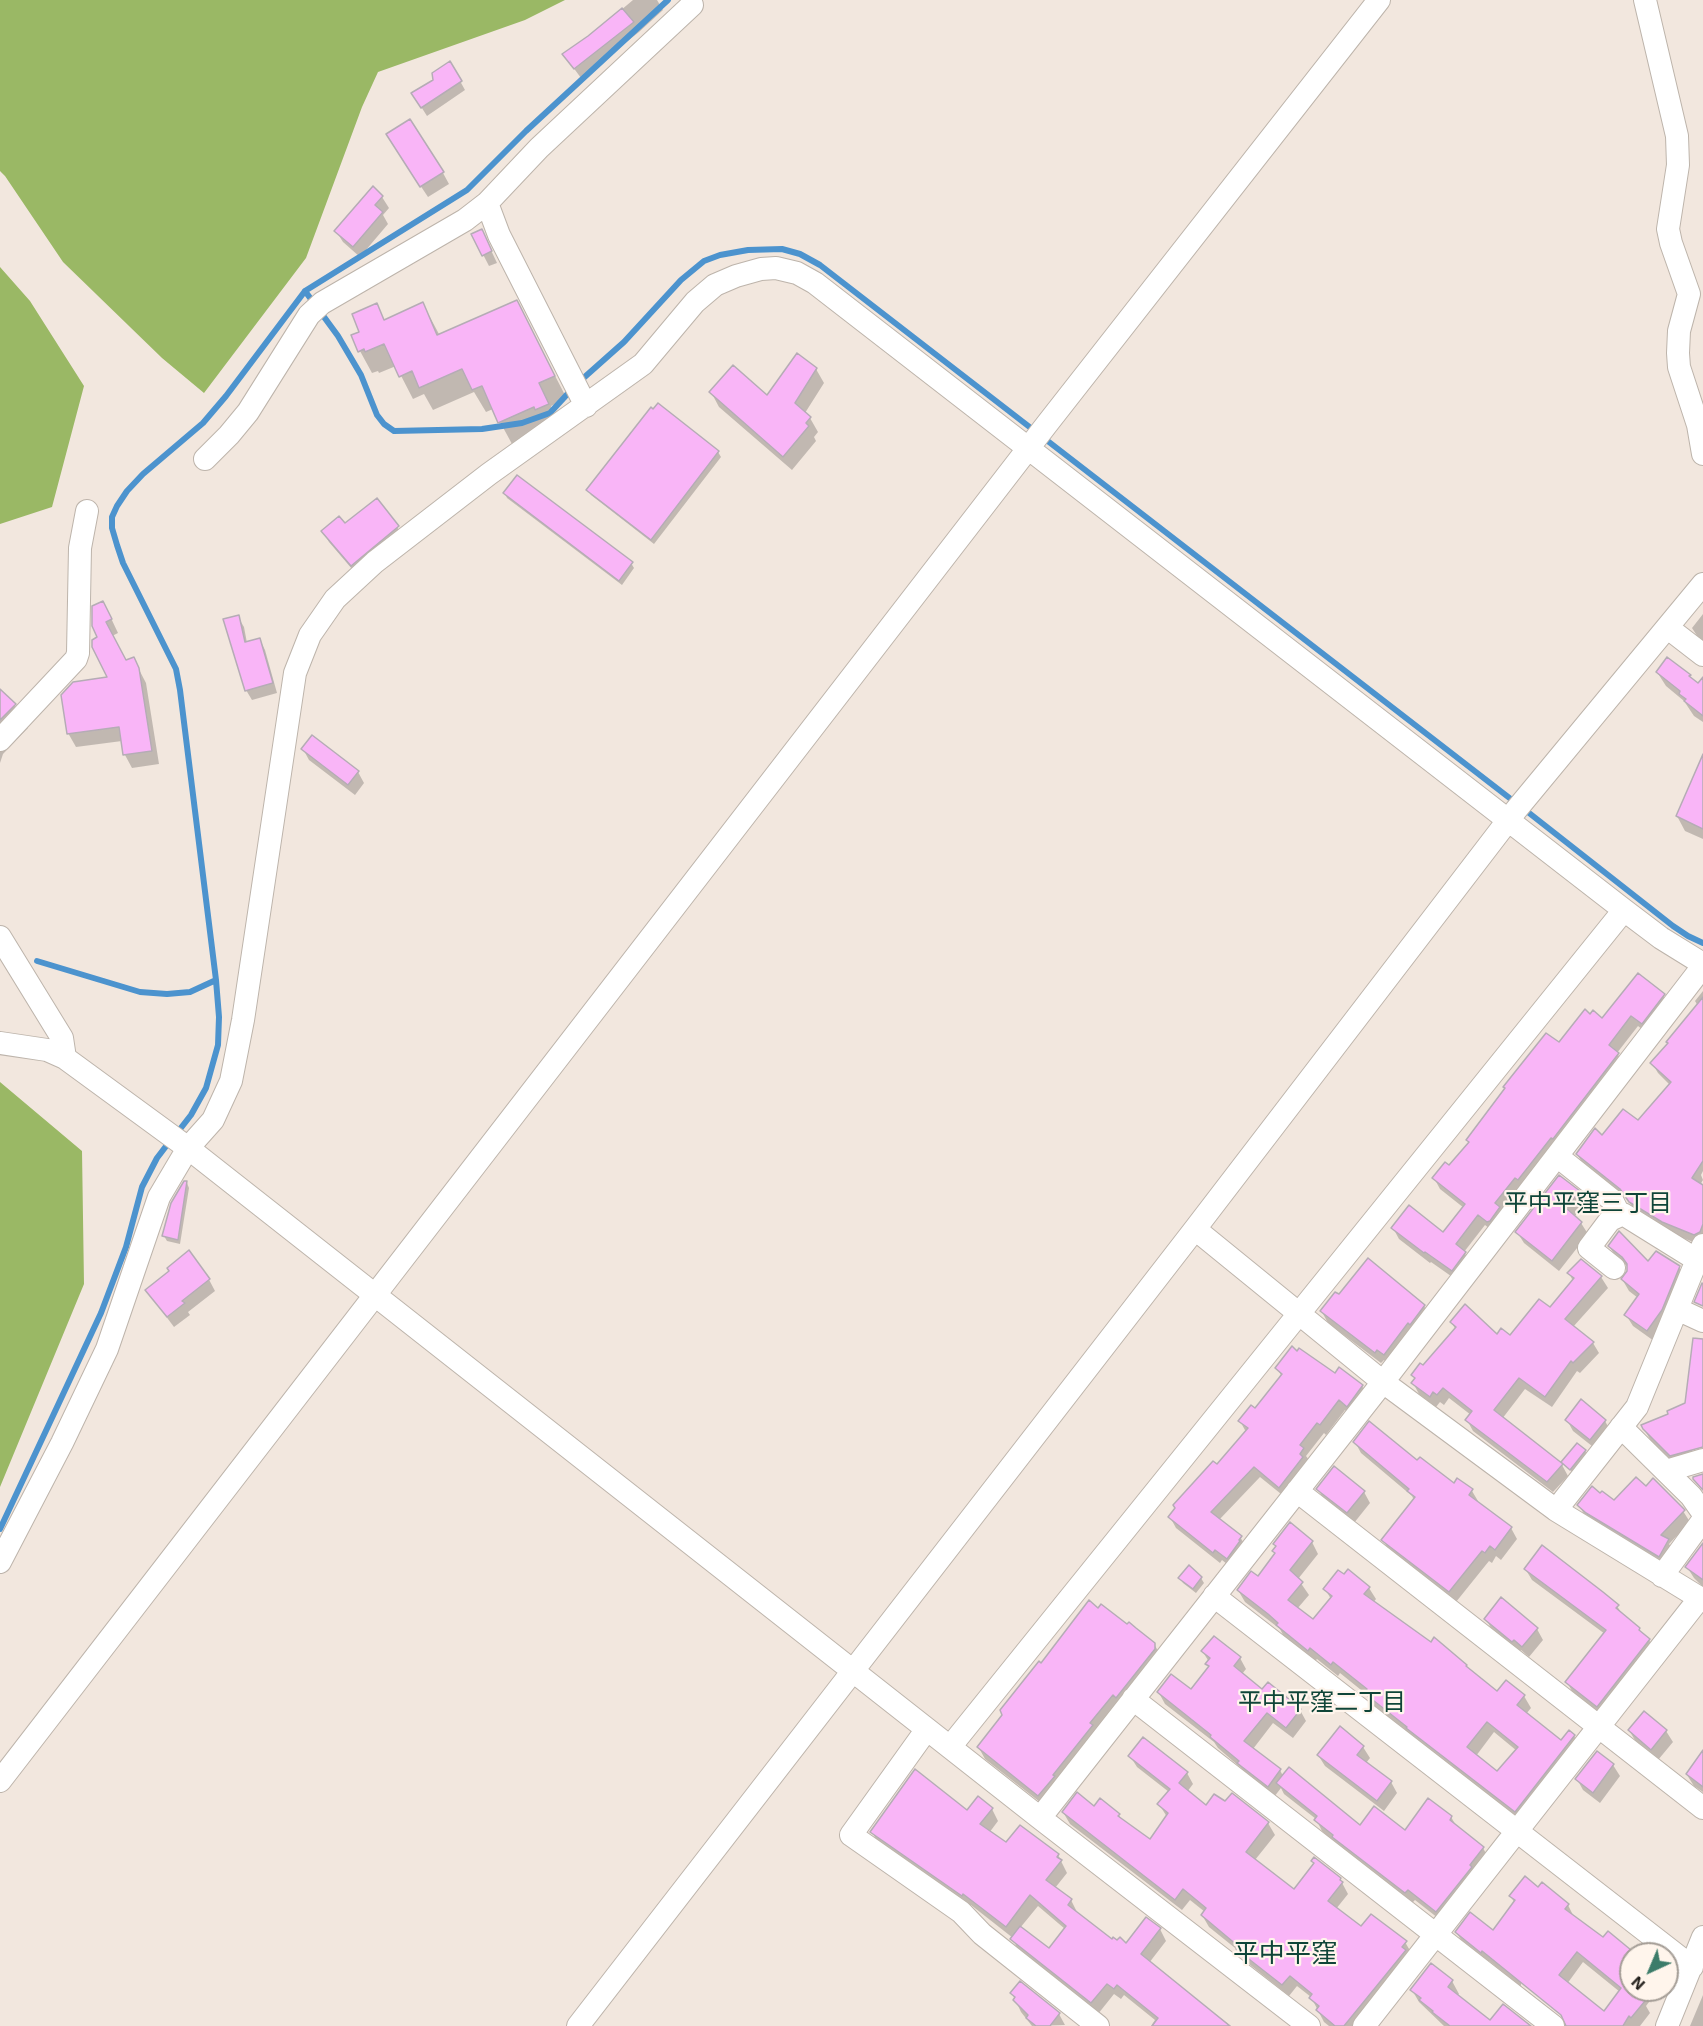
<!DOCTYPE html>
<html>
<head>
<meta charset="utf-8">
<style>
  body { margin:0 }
  #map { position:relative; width:1703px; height:2026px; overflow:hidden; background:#f2e7de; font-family:"Exo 2",sans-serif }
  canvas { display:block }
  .north { position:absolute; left:1619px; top:1942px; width:60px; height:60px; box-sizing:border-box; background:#fff5ec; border:2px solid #a49d96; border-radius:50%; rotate:224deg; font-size:16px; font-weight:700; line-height:24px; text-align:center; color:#1b1814 }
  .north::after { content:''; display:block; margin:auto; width:21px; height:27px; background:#3c7c6a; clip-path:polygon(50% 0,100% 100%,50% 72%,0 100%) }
</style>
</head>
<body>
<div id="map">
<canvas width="1703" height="2026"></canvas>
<div class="north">N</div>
</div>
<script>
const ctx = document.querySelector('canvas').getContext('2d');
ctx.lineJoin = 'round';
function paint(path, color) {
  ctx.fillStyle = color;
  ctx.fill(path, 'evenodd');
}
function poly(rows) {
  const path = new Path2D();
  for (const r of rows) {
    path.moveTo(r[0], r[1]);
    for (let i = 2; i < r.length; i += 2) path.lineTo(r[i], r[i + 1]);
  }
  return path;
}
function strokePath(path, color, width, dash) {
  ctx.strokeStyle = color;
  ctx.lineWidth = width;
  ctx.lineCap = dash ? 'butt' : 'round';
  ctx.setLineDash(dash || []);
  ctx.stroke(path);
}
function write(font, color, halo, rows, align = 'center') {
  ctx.font = font + ' "Exo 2","Noto Sans JP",sans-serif';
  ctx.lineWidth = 4.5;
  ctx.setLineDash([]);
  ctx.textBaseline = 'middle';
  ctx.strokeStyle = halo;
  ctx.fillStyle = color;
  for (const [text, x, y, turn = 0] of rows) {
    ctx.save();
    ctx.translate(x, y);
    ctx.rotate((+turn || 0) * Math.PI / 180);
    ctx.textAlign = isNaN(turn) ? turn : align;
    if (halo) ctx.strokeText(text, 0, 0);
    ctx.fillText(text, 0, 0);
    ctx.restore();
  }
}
paint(poly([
  [0,0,565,0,525,20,378,72,362,107,306,258,204,393,162,358,63,262,5,176,0,171],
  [0,267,30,301,84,386,52,507,0,524],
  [0,1082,82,1151,84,1284,0,1487]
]), '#9ab865');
paint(poly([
  [633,0,657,0,663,10,639,32,581,78,564,55,589,37],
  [450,63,465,90,427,116,413,94,435,80],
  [394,146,443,173,449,184,428,197],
  [382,197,389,208,383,215,388,224,360,257,343,242,336,231],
  [482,231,497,263,489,266,473,235],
  [517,302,567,399,551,406,560,427,512,444,493,409,486,412,474,392,433,410,424,394,413,399,396,366,379,373,378,371,372,373,360,351,361,332,376,305,385,321,423,304,440,336],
  [816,369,824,383,805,413,810,418,818,432,814,437,816,441,792,470,719,407,711,392,767,397],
  [718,452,721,457,654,544,591,495,588,490],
  [505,493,631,563,634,568,622,585,507,498],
  [377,500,405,538,358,576,329,542,323,531,345,526],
  [1703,614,1703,645,1692,628],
  [110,616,118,633,112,636,126,662,133,658,146,683,159,764,132,768,125,755,122,741,76,747,68,733,109,678,99,638,94,626],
  [238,617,244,627,247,643,260,640,265,650,277,693,252,700,246,690],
  [1668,659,1703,687,1703,722,1694,716,1684,701,1666,686,1657,672],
  [0,691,14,705,28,728,3,754,0,763],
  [303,749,358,772,364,783,355,795,309,760],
  [1703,768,1703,839,1685,831,1677,816],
  [1703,991,1703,1171,1701,1175,1703,1180,1700,1185,1703,1187,1703,1244,1701,1245,1670,1233,1636,1212,1628,1200,1583,1164,1577,1154,1603,1137,1638,1122,1670,1085,1658,1073,1652,1063,1669,1044,1698,1006,1695,1001],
  [1663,995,1670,1006,1648,1034,1638,1026,1617,1053,1624,1065,1494,1232,1485,1225,1464,1252,1471,1264,1458,1281,1431,1262,1430,1263,1399,1239,1393,1228,1444,1234,1464,1208,1440,1189,1434,1178,1449,1167,1559,1044,1591,1016,1603,1020],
  [187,1183,189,1188,180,1244,167,1241,164,1236],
  [1578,1192,1585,1204,1574,1217,1581,1223,1588,1234,1559,1271,1524,1243,1517,1232],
  [1609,1246,1648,1264,1679,1267,1685,1278,1654,1341,1633,1326,1626,1315,1638,1298,1629,1291,1622,1279,1629,1271,1628,1267,1616,1257],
  [1581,1261,1601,1277,1608,1288,1573,1327,1593,1343,1599,1353,1580,1373,1577,1371,1552,1407,1525,1389,1502,1419,1562,1465,1568,1476,1553,1492,1473,1431,1467,1420,1471,1415,1449,1398,1444,1405,1440,1402,1436,1407,1419,1394,1413,1383,1415,1380,1413,1375,1424,1367,1456,1330,1451,1322,1497,1336,1510,1337,1550,1309,1573,1281,1569,1273],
  [205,1272,215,1291,188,1312,190,1315,174,1327,147,1291],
  [1424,1306,1430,1317,1390,1365,1384,1360,1381,1363,1328,1323,1322,1312],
  [1277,1368,1335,1375,1340,1369,1362,1386,1368,1397,1353,1416,1345,1410,1326,1435,1324,1433,1306,1456,1309,1460,1286,1498,1260,1477,1219,1520,1240,1537,1247,1548,1233,1569,1222,1560,1220,1563,1176,1528,1170,1517,1246,1432,1240,1421,1255,1410,1282,1377],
  [1567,1420,1605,1421,1611,1432,1597,1450,1573,1431],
  [1644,1429,1692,1450,1698,1460,1677,1466,1651,1441],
  [1355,1442,1418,1462,1454,1485,1472,1491,1478,1501,1477,1503,1511,1528,1517,1539,1501,1560,1496,1556,1492,1563,1489,1561,1456,1602,1389,1551,1383,1540,1414,1500,1412,1496,1361,1453],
  [1585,1451,1588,1456,1574,1474,1563,1462],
  [1646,1488,1683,1511,1690,1522,1669,1544,1674,1551,1665,1567,1585,1516,1579,1505,1614,1502],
  [1318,1489,1364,1492,1370,1503,1354,1523,1324,1500],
  [1312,1542,1318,1554,1298,1579,1309,1595,1297,1609,1313,1621,1331,1599,1325,1589,1369,1588,1376,1599,1373,1603,1431,1644,1466,1666,1469,1671,1497,1693,1506,1682,1524,1696,1531,1708,1526,1714,1561,1742,1574,1736,1581,1747,1522,1823,1372,1705,1366,1694,1340,1673,1338,1676,1317,1659,1315,1661,1284,1637,1280,1629,1245,1602,1238,1590,1258,1578,1276,1555,1274,1551,1277,1548,1275,1544],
  [1494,1732,1517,1751,1497,1773,1476,1756],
  [1703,1547,1703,1587,1694,1578,1687,1567],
  [1526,1570,1617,1606,1624,1617,1649,1640,1655,1651,1604,1717,1573,1693,1567,1682,1605,1634,1532,1580],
  [1180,1578,1201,1578,1204,1583,1196,1593,1183,1583],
  [1486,1619,1537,1629,1543,1640,1529,1657,1521,1650,1519,1652,1492,1630],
  [1127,1626,1154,1644,1161,1656,1045,1806,985,1759,979,1748,1041,1665],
  [1203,1652,1240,1658,1246,1669,1242,1674,1263,1691,1300,1710,1306,1721,1293,1738,1273,1723,1253,1749,1280,1770,1283,1776,1360,1827,1405,1832,1451,1817,1457,1827,1483,1848,1489,1859,1443,1922,1415,1900,1412,1903,1340,1848,1322,1831,1316,1819,1284,1794,1281,1788,1274,1797,1245,1774,1241,1768,1218,1748,1214,1742,1165,1704,1159,1693,1191,1691,1209,1668,1207,1664,1209,1662],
  [1340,1728,1363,1747,1370,1758,1366,1763,1391,1782,1397,1793,1384,1811,1325,1766,1318,1755],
  [1629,1730,1666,1731,1673,1742,1658,1760,1636,1742],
  [1597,1753,1613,1765,1620,1776,1600,1803,1583,1790,1577,1779],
  [1703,1755,1703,1792,1694,1786,1687,1775],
  [1130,1756,1187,1773,1193,1784,1187,1792,1206,1807,1225,1803,1232,1795,1268,1823,1275,1835,1255,1860,1295,1891,1340,1879,1348,1894,1336,1909,1361,1928,1405,1942,1412,1954,1360,2026,1329,2026,1324,2022,1311,1997,1297,1986,1289,1996,1244,1960,1240,1952,1209,1927,1202,1915,1205,1912,1190,1900,1182,1910,1070,1824,1063,1812,1095,1808,1119,1815,1122,1821,1150,1841,1167,1817,1159,1804,1169,1792,1137,1767],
  [992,1809,998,1821,989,1833,1006,1845,1058,1855,1067,1873,1055,1888,1071,1900,1077,1912,1076,1913,1112,1941,1127,1945,1160,1929,1166,1941,1149,1963,1211,2013,1213,2012,1231,2026,1151,2026,1155,2020,1124,1995,1121,1999,1114,1994,1098,2014,1018,1951,1013,1938,971,1905,969,1907,878,1843,872,1832,968,1812],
  [1038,1906,1065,1929,1049,1950,1020,1928],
  [1539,1889,1568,1905,1574,1917,1604,1939,1609,1933,1634,1954,1631,1954,1631,1990,1658,1990,1646,2006,1650,2013,1640,2026,1576,2026,1521,1982,1521,1986,1572,2026,1568,2026,1489,1961,1487,1963,1463,1943,1456,1932,1494,1932,1515,1903,1510,1896],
  [1583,1962,1620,1992,1604,2013,1567,1984],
  [1643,1949,1649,1954,1640,1954],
  [1452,1981,1459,1994,1457,1996,1490,2022,1529,2026,1444,2026,1419,2002,1412,1990],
  [1012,1993,1059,2014,1065,2025,1032,2026,1021,2012],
  [1703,1995,1703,2026,1690,2026]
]), '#0003');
strokePath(poly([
  [305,291,338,336,361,375,377,415,384,424,394,431,482,429,522,423,550,413,572,389],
  [579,382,624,342,681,280,704,261,720,255,748,250,782,249,800,254,820,265,1516,803],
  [1524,809,1673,926,1688,936,1703,943],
  [37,961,140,992,167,994,190,992,216,980,180,690,176,669,123,563,117,545,112,528,112,517,117,506,127,491,143,474,203,423,226,396,305,291,467,190,526,131,668,0],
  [177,1133,191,1115,206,1088,218,1045,219,1017,216,980],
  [0,1529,101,1313,126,1247,142,1187,157,1158,170,1141]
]), '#4c93ce', 6);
const building = poly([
  [622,8,634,22,574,69,562,54,588,36,622,8],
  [450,61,462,81,421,108,411,93,433,80,432,73,450,61],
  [410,119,444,172,420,187,386,134,410,119],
  [373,186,383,196,375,205,383,212,353,247,334,231,373,186],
  [482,229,492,251,482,256,471,234,482,229],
  [517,300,555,376,539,383,549,404,535,410,534,407,498,423,482,386,472,390,462,369,419,388,412,371,399,377,384,344,365,352,364,349,358,352,351,335,359,332,352,314,377,303,384,320,423,302,437,335,517,300],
  [797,353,817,368,795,403,811,417,806,423,809,426,783,457,709,392,733,365,767,395,797,353],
  [658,403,719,451,651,540,586,490,651,407,653,409,658,403],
  [517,475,633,562,619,581,503,493,517,475],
  [377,498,399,526,351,566,321,531,339,516,345,523,377,498],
  [103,601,112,619,106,622,126,660,134,657,139,668,152,751,123,755,119,727,67,734,61,695,73,682,107,677,92,647,92,640,97,637,92,626,92,606,103,601],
  [239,615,245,642,260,638,273,683,245,691,223,619,239,615],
  [1667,657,1691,675,1689,676,1698,683,1703,677,1703,716,1684,701,1686,699,1679,694,1680,691,1656,672,1667,657],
  [0,689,16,704,0,720,0,689],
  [312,735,359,771,348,785,301,749,312,735],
  [1703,754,1703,829,1676,816,1703,754],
  [1638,973,1665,994,1642,1024,1631,1016,1609,1045,1619,1053,1553,1139,1551,1138,1518,1180,1515,1178,1495,1203,1500,1207,1490,1221,1487,1222,1478,1215,1456,1244,1466,1252,1452,1271,1425,1252,1424,1253,1391,1228,1409,1205,1443,1232,1465,1204,1432,1178,1445,1162,1449,1165,1469,1142,1466,1140,1505,1088,1503,1087,1546,1033,1559,1042,1585,1009,1590,1014,1593,1010,1602,1018,1638,973],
  [1703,997,1703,1161,1692,1178,1703,1185,1703,1224,1700,1232,1694,1235,1662,1222,1629,1202,1620,1189,1576,1154,1595,1128,1602,1135,1623,1109,1638,1120,1671,1082,1650,1063,1668,1043,1666,1042,1703,997],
  [1559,1175,1580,1191,1566,1208,1582,1222,1552,1261,1515,1232,1559,1175],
  [184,1181,187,1181,178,1240,162,1236,171,1203,184,1181],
  [1619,1231,1648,1261,1656,1251,1680,1266,1662,1310,1647,1331,1624,1315,1639,1294,1621,1279,1627,1271,1627,1264,1622,1257,1608,1246,1619,1231],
  [189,1250,210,1279,182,1301,185,1303,167,1317,145,1290,169,1271,167,1268,189,1250],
  [1368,1258,1425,1305,1410,1325,1408,1323,1384,1355,1377,1350,1375,1353,1320,1311,1335,1292,1339,1294,1368,1258],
  [1581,1259,1602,1276,1565,1319,1594,1342,1573,1363,1571,1361,1545,1397,1519,1378,1494,1410,1563,1464,1547,1482,1465,1420,1472,1411,1443,1388,1437,1395,1433,1392,1430,1397,1411,1383,1415,1378,1411,1375,1420,1363,1423,1365,1456,1327,1450,1322,1465,1304,1497,1334,1501,1328,1510,1335,1539,1299,1550,1307,1574,1278,1567,1273,1581,1259],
  [1702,1283,1703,1284,1703,1306,1694,1302,1702,1283],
  [1693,1338,1703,1339,1703,1447,1670,1456,1643,1429,1641,1425,1668,1414,1667,1411,1685,1403,1693,1338],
  [1292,1346,1297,1351,1299,1348,1335,1373,1339,1367,1363,1385,1347,1407,1339,1400,1320,1425,1317,1423,1300,1445,1304,1448,1300,1454,1303,1457,1279,1488,1254,1467,1211,1512,1242,1536,1239,1540,1240,1541,1227,1559,1215,1550,1213,1553,1168,1517,1175,1508,1173,1505,1213,1461,1217,1464,1248,1428,1238,1421,1251,1405,1255,1408,1282,1374,1275,1368,1292,1346],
  [1581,1399,1606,1420,1590,1440,1565,1420,1581,1399],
  [1369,1421,1417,1460,1420,1457,1454,1483,1457,1478,1473,1489,1469,1495,1512,1527,1495,1550,1490,1546,1485,1553,1482,1551,1449,1592,1381,1540,1415,1497,1407,1491,1409,1489,1353,1442,1369,1421],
  [1577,1443,1586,1450,1570,1470,1561,1462,1577,1443],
  [1334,1466,1365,1491,1347,1513,1316,1489,1334,1466],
  [1703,1474,1703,1490,1693,1479,1693,1477,1703,1474],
  [1636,1477,1646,1486,1653,1478,1685,1510,1661,1535,1669,1539,1659,1557,1586,1513,1577,1505,1592,1486,1600,1493,1602,1491,1614,1500,1636,1477],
  [1290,1522,1313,1541,1290,1570,1303,1582,1288,1600,1313,1619,1332,1596,1323,1589,1338,1570,1344,1574,1348,1569,1370,1587,1364,1594,1431,1642,1434,1637,1467,1665,1466,1666,1497,1691,1506,1680,1525,1695,1517,1705,1561,1740,1569,1730,1575,1735,1515,1812,1406,1728,1407,1727,1364,1693,1367,1689,1333,1662,1331,1665,1310,1648,1308,1651,1276,1625,1278,1623,1268,1614,1237,1590,1251,1571,1258,1576,1275,1553,1272,1551,1276,1546,1273,1544,1290,1522],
  [1487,1722,1518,1747,1497,1771,1467,1747,1487,1722],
  [1703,1543,1703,1580,1685,1567,1703,1543],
  [1542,1545,1603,1592,1619,1605,1616,1608,1640,1628,1639,1630,1650,1639,1597,1707,1565,1682,1606,1630,1524,1569,1542,1545],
  [1189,1565,1202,1577,1193,1589,1178,1578,1189,1565],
  [1501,1597,1538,1628,1522,1647,1514,1640,1512,1642,1484,1619,1501,1597],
  [1089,1600,1098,1608,1101,1604,1127,1624,1129,1622,1136,1628,1155,1643,1155,1649,1116,1698,1113,1695,1090,1723,1093,1725,1053,1775,1055,1776,1038,1796,977,1747,1002,1715,1000,1710,1039,1661,1041,1663,1089,1600],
  [1214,1636,1241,1657,1234,1666,1262,1689,1268,1682,1301,1709,1286,1728,1267,1713,1244,1741,1281,1769,1268,1787,1237,1763,1239,1761,1210,1737,1211,1735,1157,1692,1171,1674,1191,1689,1209,1666,1205,1664,1210,1658,1201,1651,1214,1636],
  [1644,1711,1667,1730,1651,1750,1628,1730,1644,1711],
  [1340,1726,1364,1746,1357,1755,1392,1781,1377,1801,1317,1755,1340,1726],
  [1143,1737,1188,1772,1179,1783,1206,1805,1214,1794,1225,1801,1232,1793,1269,1822,1246,1852,1294,1889,1314,1863,1311,1861,1314,1857,1341,1878,1340,1880,1343,1882,1328,1901,1361,1926,1371,1914,1407,1941,1402,1947,1406,1950,1344,2026,1335,2026,1316,2010,1319,2006,1309,1998,1312,1994,1290,1976,1282,1985,1236,1949,1238,1946,1201,1915,1206,1908,1183,1889,1175,1900,1062,1812,1077,1792,1094,1806,1100,1798,1120,1814,1118,1816,1150,1839,1168,1813,1157,1804,1170,1789,1128,1756,1143,1737],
  [1703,1750,1703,1787,1686,1774,1703,1750],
  [1597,1751,1614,1764,1593,1793,1575,1779,1597,1751],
  [1289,1767,1360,1825,1374,1806,1405,1830,1428,1798,1452,1816,1450,1820,1484,1847,1470,1865,1472,1867,1436,1912,1408,1890,1405,1893,1332,1837,1333,1835,1314,1820,1317,1816,1276,1783,1289,1767],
  [915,1769,967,1810,978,1796,993,1808,980,1824,1006,1842,1020,1825,1059,1854,1057,1857,1062,1860,1046,1880,1072,1899,1068,1905,1112,1939,1113,1937,1117,1940,1120,1937,1126,1943,1146,1917,1161,1928,1141,1954,1230,2026,1152,2026,1158,2018,1117,1985,1114,1989,1107,1984,1091,2003,1010,1939,1020,1926,1049,1948,1066,1926,1030,1895,1006,1927,963,1894,962,1896,870,1832,915,1769],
  [1525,1876,1538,1887,1542,1882,1569,1904,1565,1909,1603,1937,1608,1931,1631,1950,1631,1990,1645,2001,1631,2018,1629,2016,1623,2026,1566,2026,1561,2015,1482,1951,1481,1953,1455,1932,1470,1912,1493,1930,1515,1900,1509,1896,1525,1876],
  [1577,1952,1621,1988,1604,2011,1559,1975,1577,1952],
  [1431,1963,1453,1980,1448,1987,1490,2020,1503,2004,1531,2026,1450,2026,1432,2012,1433,2011,1419,2000,1421,1998,1410,1990,1431,1963],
  [1020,1981,1060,2013,1050,2026,1036,2026,1026,2018,1028,2015,1013,2000,1015,1997,1010,1993,1020,1981]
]);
paint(building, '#f9b5f7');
strokePath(building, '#b5acb5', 1.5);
const minor = poly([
  [1645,0,1677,136,1678,165,1668,229,1671,243,1689,294,1679,331,1678,353,1679,367,1698,425,1703,454],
  [487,203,499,235,586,406],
  [205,459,229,435,248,412,309,315,322,303,465,220,487,203,539,148,692,5],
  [1668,628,1703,655],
  [0,740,76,659,78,653,80,548,87,511],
  [0,937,62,1038,65,1058],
  [0,1043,47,1050,65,1058,188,1148,1040,1818,1309,2026],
  [1557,1156,1612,1200,1616,1208,1617,1216],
  [1195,1229,1383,1382,1556,1510,1703,1600],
  [1614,1268,1589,1248,1610,1220,1623,1214,1697,1260],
  [1677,1309,1703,1321],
  [1621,1427,1691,1496,1703,1513],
  [1666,1471,1703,1460],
  [1297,1491,1703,1808],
  [1556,1510,1637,1407,1703,1245],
  [0,1562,62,1443,107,1349,159,1197,188,1148,213,1120,231,1081,243,1020,295,673,310,635,335,599,375,562,489,474,643,364,695,302,715,285,736,276,761,269,776,268,797,273,815,283,1624,910,1661,938,1703,964],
  [1662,1576,1703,1520],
  [1214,1596,1692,1967],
  [1133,1699,1553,2026],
  [927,1729,851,1835,961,1912,982,1934,1098,2026],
  [950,1747,1624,910],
  [0,1781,1047,424,1379,0],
  [1040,1818,1383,1382,1703,966],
  [578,2026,1195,1229,1516,810,1703,584],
  [1364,2026,1699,1599],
  [1667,2026,1703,1937]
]);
strokePath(minor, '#bdb4ab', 24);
strokePath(minor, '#fff', 22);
write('24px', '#0f4538', '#fff5ec', [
  ["平中平窪三丁目",1588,1203],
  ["平中平窪二丁目",1322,1702]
]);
write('26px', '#0f4538', '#fff5ec', [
  ["平中平窪",1285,1953]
]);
</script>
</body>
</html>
